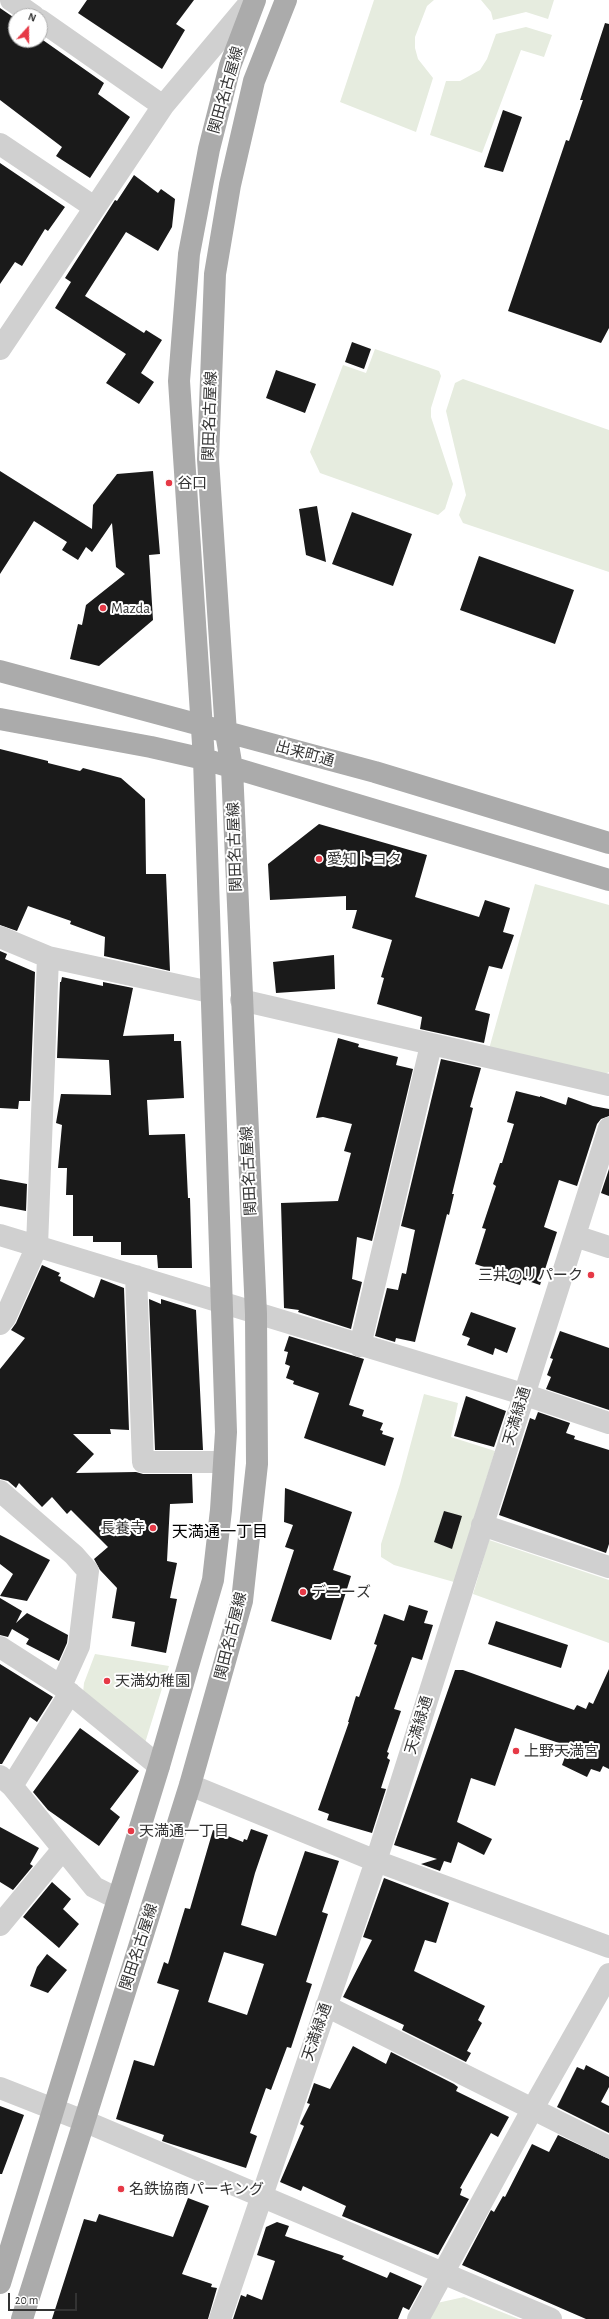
<!DOCTYPE html>
<html>
<head>
<meta charset="utf-8">
<style>
  body { margin:0 }
  #map { position:relative; width:609px; height:2319px; overflow:hidden; background:#fff; font-family:"Alegreya Sans",sans-serif }
  canvas { display:block }
  .north { position:absolute; left:8px; top:8px; width:40px; height:40px; box-sizing:border-box; background:#fff; border:1px solid #adadad; border-radius:50%; rotate:21deg; font-size:11px; font-weight:700; line-height:16px; text-align:center; color:#333 }
  .north::after { content:''; display:block; margin:auto; width:14px; height:18px; background:#e63946; clip-path:polygon(50% 0,100% 100%,50% 72%,0 100%) }
  .scale { position:absolute; left:8px; top:2293px; width:69px; height:18px; box-sizing:border-box; border:2px solid #333; border-top:0; padding-left:5px; font-size:12px; line-height:14px; white-space:nowrap; color:#333; -webkit-text-stroke:3px #fff; paint-order:stroke }
</style>
</head>
<body>
<div id="map">
<canvas width="609" height="2319"></canvas>
<div class="north">N</div>
<div class="scale">20 m</div>
</div>
<script>
const ctx = document.querySelector('canvas').getContext('2d');
ctx.lineJoin = 'round';
function paint(path, color) {
  ctx.fillStyle = color;
  ctx.fill(path, 'evenodd');
}
function poly(rows) {
  const path = new Path2D();
  for (const r of rows) {
    path.moveTo(r[0], r[1]);
    for (let i = 2; i < r.length; i += 2) path.lineTo(r[i], r[i + 1]);
  }
  return path;
}
function strokePath(path, color, width, dash) {
  ctx.strokeStyle = color;
  ctx.lineWidth = width;
  ctx.lineCap = dash ? 'butt' : 'round';
  ctx.setLineDash(dash || []);
  ctx.stroke(path);
}
function write(font, color, halo, rows, align = 'center') {
  ctx.font = font + ' "Alegreya Sans","Noto Sans JP",sans-serif';
  ctx.lineWidth = 4;
  ctx.setLineDash([]);
  ctx.textBaseline = 'middle';
  ctx.strokeStyle = halo;
  ctx.fillStyle = color;
  for (const [text, x, y, turn = 0] of rows) {
    ctx.save();
    ctx.translate(x, y);
    ctx.rotate((+turn || 0) * Math.PI / 180);
    ctx.textAlign = isNaN(turn) ? turn : align;
    if (halo) ctx.strokeText(text, 0, 0);
    ctx.fillText(text, 0, 0);
    ctx.restore();
  }
}
paint(poly([
  [374,0,434,0,427,6,415,37,415,48,418,59,433,78,416,132,340,102],
  [481,0,554,0,548,19,526,12,493,20,491,12],
  [526,27,552,35,544,57,521,50,482,153,430,135,446,81,460,81,480,70,487,59,496,34],
  [375,349,439,371,441,376,431,408,431,417,453,484,445,509,438,515,320,473,310,452,343,365,366,373],
  [463,379,609,430,609,572,463,523,459,515,466,495,446,411,455,383],
  [535,884,609,905,609,1072,603,1075,489,1049],
  [424,1394,458,1403,451,1437,495,1451,454,1582,394,1565,381,1557,381,1544,400,1484],
  [489,1540,609,1580,609,1643,473,1594],
  [95,1654,169,1666,145,1743,82,1703,84,1683],
  [464,2297,519,2319,428,2319,437,2303]
]), '#e6ecdf');
paint(poly([
  [87,0,194,0,176,24,185,30,162,69,78,13],
  [0,8,16,19,16,40,40,40,40,38,104,83,98,94,130,117,90,178,56,156,62,147,0,100],
  [605,23,609,24,609,328,601,343,508,311,566,140,569,141,583,100,580,100],
  [503,110,522,117,503,172,484,167],
  [0,163,65,207,48,231,45,229,22,266,15,262,0,284],
  [134,175,158,193,161,189,175,199,172,227,158,251,126,232,85,296,144,333,146,330,162,340,141,373,154,382,139,404,106,383,126,354,55,308,71,282,65,278,115,200,117,201],
  [352,342,371,349,364,369,345,362],
  [276,370,316,384,305,413,266,398],
  [0,471,92,529,93,505,117,474,153,471,160,554,149,555,153,620,99,666,70,659,78,624,82,625,86,605,125,574,116,567,112,523,92,552,86,547,78,560,62,550,67,542,34,521,0,574],
  [317,506,326,562,306,555,299,509],
  [352,512,412,534,393,586,332,564],
  [479,556,574,590,555,644,460,610],
  [0,749,48,761,48,763,80,771,83,768,121,778,145,799,146,874,166,874,170,971,104,956,105,937,70,924,71,921,28,906,17,931,0,925],
  [319,824,427,855,415,897,479,917,485,900,510,908,503,932,514,935,502,969,489,966,475,1010,490,1014,484,1043,420,1029,422,1017,377,1004,384,978,381,977,392,940,352,928,357,910,346,910,346,896,270,900,268,864],
  [0,951,7,954,5,959,35,972,30,1101,19,1101,18,1109,0,1108],
  [334,955,335,989,276,993,273,962],
  [62,977,103,986,103,982,133,988,123,1036,174,1034,174,1041,181,1041,184,1098,147,1100,149,1135,185,1134,188,1198,190,1198,192,1268,158,1268,157,1255,121,1255,121,1242,93,1242,93,1236,73,1236,73,1195,66,1195,67,1168,58,1168,62,1125,56,1123,61,1094,111,1095,109,1060,57,1058,60,982,61,982],
  [338,1038,359,1044,358,1047,398,1057,396,1065,413,1069,372,1241,357,1237,352,1279,362,1282,351,1329,298,1312,299,1310,284,1308,281,1203,338,1201,351,1153,344,1151,352,1124,323,1117,316,1118],
  [441,1059,481,1068,470,1107,473,1108,452,1194,454,1194,449,1215,447,1214,415,1342,396,1338,395,1342,375,1336,387,1288,398,1290,402,1273,406,1274,415,1230,401,1226],
  [516,1091,540,1097,540,1096,566,1105,568,1097,593,1106,609,1109,609,1116,601,1119,597,1124,577,1186,559,1180,544,1227,557,1232,540,1285,522,1279,520,1285,494,1277,496,1271,475,1264,486,1229,482,1228,496,1186,493,1184,500,1163,502,1163,514,1124,507,1122],
  [609,1169,609,1196,601,1193],
  [0,1179,27,1184,26,1211,0,1206],
  [42,1265,60,1273,58,1276,61,1277,60,1281,94,1298,101,1279,124,1288,129,1430,110,1429,111,1434,73,1434,94,1454,76,1473,136,1472,143,1474,192,1474,193,1503,170,1504,167,1561,177,1563,170,1598,177,1599,166,1653,131,1646,135,1622,112,1618,117,1588,100,1570,94,1559,108,1547,71,1510,67,1514,52,1497,42,1507,19,1483,16,1488,8,1481,0,1479,0,1369,25,1338,11,1330,16,1323],
  [149,1299,161,1304,161,1299,196,1310,203,1450,155,1450],
  [471,1312,516,1328,507,1353,495,1348,493,1355,467,1345,470,1338,462,1335],
  [560,1331,609,1348,609,1410,546,1389,551,1377,547,1375,553,1359,550,1358],
  [289,1336,364,1359,349,1405,364,1410,362,1416,383,1423,380,1430,383,1431,382,1434,394,1438,385,1466,304,1438,319,1393,293,1384,294,1381,286,1378,290,1366,285,1364,288,1352,284,1351],
  [466,1396,506,1411,494,1447,454,1436],
  [538,1412,570,1423,566,1433,575,1436,574,1439,609,1450,609,1544,606,1553,499,1515,530,1418,535,1420],
  [285,1488,352,1512,333,1570,351,1576,331,1640,271,1621,294,1550,285,1547,293,1525,284,1522],
  [444,1511,462,1516,452,1549,434,1542],
  [0,1535,50,1560,27,1601,0,1596,13,1574,0,1564],
  [0,1598,22,1611,16,1623,27,1613,68,1635,67,1643,59,1661,26,1644,29,1639,12,1629,8,1637,0,1635],
  [409,1605,428,1611,424,1623,433,1625,422,1660,412,1657,394,1709,401,1711,387,1752,389,1753,387,1758,390,1760,381,1788,386,1789,372,1833,327,1820,329,1814,318,1810,349,1722,348,1722,356,1696,359,1697,377,1645,374,1644,384,1614,404,1621],
  [496,1621,568,1645,561,1668,488,1644],
  [0,1664,53,1697,37,1722,30,1717,2,1764,0,1764],
  [609,1669,609,1769,603,1766,600,1772,591,1769,587,1777,562,1765,565,1757,557,1753,562,1744,515,1728,495,1786,471,1778,457,1822,492,1839,484,1855,458,1842,451,1863,444,1861,440,1871,421,1864,437,1859,394,1845,455,1670,463,1670,574,1710,577,1705,586,1709,589,1702,593,1704],
  [80,1728,139,1771,110,1809,120,1817,99,1846,48,1810,33,1792],
  [0,1827,39,1848,30,1864,33,1866,13,1890,0,1882],
  [251,1829,268,1835,255,1873,241,1925,276,1936,305,1851,339,1861,322,1912,328,1914,306,1982,312,1984,291,2048,287,2047,271,2090,266,2088,250,2133,257,2136,246,2168,171,2144,162,2141,164,2135,116,2119,134,2060,154,2066,179,1990,157,1983,164,1962,168,1964,185,1908,190,1909,213,1830,243,1842,244,1839,247,1840],
  [224,1952,264,1964,247,2015,208,2002],
  [384,1878,449,1903,436,1943,425,1940,414,1971,485,2006,478,2020,482,2023,467,2051,471,2053,466,2062,402,2030,404,2025,343,1997,372,1940,363,1937],
  [52,1882,71,1899,63,1909,79,1924,59,1948,23,1917],
  [47,1954,67,1970,48,1993,30,1986,37,1967],
  [353,2046,386,2064,391,2052,454,2084,458,2087,456,2091,509,2117,498,2137,491,2133,460,2188,462,2189,460,2195,469,2199,438,2255,342,2216,346,2206,303,2186,301,2191,280,2182,304,2126,300,2124,310,2104,307,2103,314,2083,330,2089],
  [586,2065,609,2077,609,2087,601,2102,609,2106,609,2133,557,2107,577,2067,584,2070],
  [0,2106,24,2115,2,2174,0,2174],
  [558,2135,609,2159,609,2319,586,2319,462,2265,491,2210,494,2212,503,2196,505,2197,532,2144,549,2152],
  [188,2198,209,2206,182,2274,212,2284,211,2287,217,2288,208,2319,52,2319,84,2219,96,2222,99,2214,173,2237],
  [277,2222,289,2226,285,2236,344,2256,342,2259,387,2278,390,2272,422,2286,409,2310,403,2307,398,2319,233,2319,241,2295,246,2297,247,2294,262,2300,275,2261,257,2255,266,2227]
]), '#1a1a1a');
strokePath(poly([
  [11,0,34,16],
  [40,20,163,106],
  [0,144,94,207],
  [0,349,163,106,252,0],
  [0,937,48,957,210,992],
  [241,1000,609,1085],
  [0,1235,523,1394,609,1423],
  [575,1236,609,1247],
  [136,1276,143,1462,224,1462],
  [0,1324,5,1318,37,1246,48,957],
  [360,1346,431,1045],
  [0,1491,74,1555,88,1571,79,1646,61,1686],
  [482,1525,609,1567],
  [0,1647,61,1686,159,1766],
  [0,1776,12,1786,94,1887,118,1899],
  [190,1785,376,1861,609,1947],
  [12,1786,70,1693],
  [0,1925,63,1849],
  [326,2006,609,2147],
  [0,2088,84,2121,551,2319],
  [220,2319,376,1861,609,1128],
  [418,2319,532,2110,609,1974]
]), '#d0d0d0', 22);
strokePath(poly([
  [0,671,375,772,609,843],
  [0,719,151,747,204,759,609,880],
  [0,2283,159,1766,213,1580,221,1510,226,1432,204,759,179,381,189,254,209,149,230,66,255,0],
  [22,2319,190,1785,242,1601,257,1464,256,1314,232,768,226,733,208,459,215,274,230,185,254,81,286,0]
]), '#ababab', 22);
for (const [x, y, r, color] of [
  [169,483,4,"#e63946"],
  [103,608,4,"#e63946"],
  [319,859,4,"#e63946"],
  [591,1275,4,"#e63946"],
  [153,1528,4,"#e63946"],
  [303,1592,4,"#e63946"],
  [107,1681,4,"#e63946"],
  [516,1751,4,"#e63946"],
  [131,1831,4,"#e63946"],
  [121,2189,4,"#e63946"]
]) {
  const dot = new Path2D();
  dot.arc(x, y, r, 0, 2 * Math.PI);
  ctx.fillStyle = color;
  ctx.fill(dot);
  strokePath(dot, '#fff', 1.5);
}
write('15px', '#333', '#fff', [
  ["関田名古屋線",226,90,-74],
  ["関田名古屋線",210,416,-88],
  ["出来町通",305,754,15],
  ["関田名古屋線",235,847,-92],
  ["関田名古屋線",249,1171,-93],
  ["天満緑通",517,1416,-73],
  ["関田名古屋線",231,1636,-76],
  ["天満緑通",419,1725,-73],
  ["関田名古屋線",139,1947,-72],
  ["天満緑通",317,2032,-71]
]);
write('15px', '#333', '#fff', [
  ["谷口",177,483],
  ["Mazda",111,608],
  ["愛知トヨタ",327,859],
  ["三井のリパーク",583,1275,"right"],
  ["長養寺",145,1528,"right"],
  ["デニーズ",311,1592],
  ["天満幼稚園",115,1681],
  ["上野天満宮",524,1751],
  ["天満通一丁目",139,1831],
  ["名鉄協商パーキング",129,2189]
], 'left');
write('16px', '#000', '#fff', [
  ["天満通一丁目",220,1532]
]);
</script>
</body>
</html>
